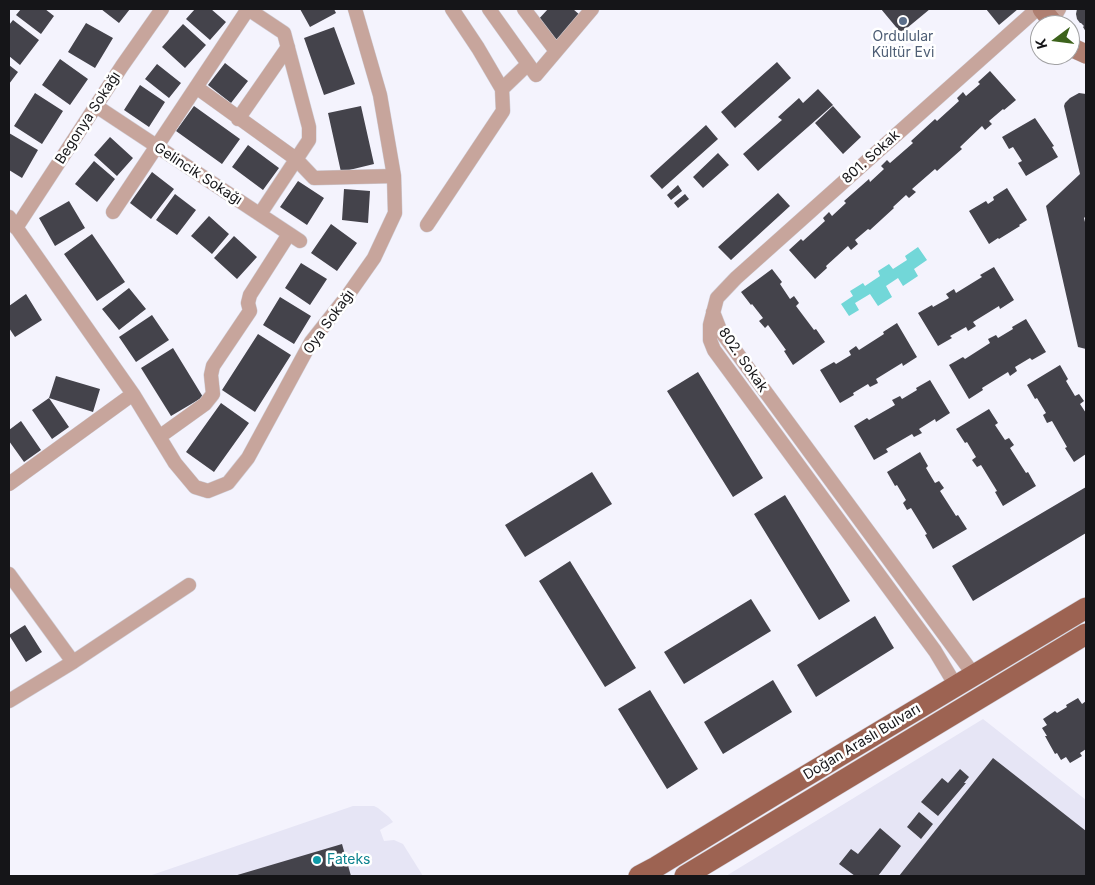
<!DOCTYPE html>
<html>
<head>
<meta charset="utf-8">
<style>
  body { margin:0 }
  #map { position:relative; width:1095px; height:885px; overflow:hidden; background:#f4f3fd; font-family:Inter,sans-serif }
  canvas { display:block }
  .frame { position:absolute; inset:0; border:10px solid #151518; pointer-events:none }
  .north { position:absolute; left:1030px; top:15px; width:50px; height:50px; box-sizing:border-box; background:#fff; border:1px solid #a1a1a3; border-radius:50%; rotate:255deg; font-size:14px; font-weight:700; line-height:20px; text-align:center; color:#151518 }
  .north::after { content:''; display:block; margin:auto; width:18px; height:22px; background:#3d631c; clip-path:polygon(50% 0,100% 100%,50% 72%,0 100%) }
</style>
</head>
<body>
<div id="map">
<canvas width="1095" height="885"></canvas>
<div class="frame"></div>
<div class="north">K</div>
</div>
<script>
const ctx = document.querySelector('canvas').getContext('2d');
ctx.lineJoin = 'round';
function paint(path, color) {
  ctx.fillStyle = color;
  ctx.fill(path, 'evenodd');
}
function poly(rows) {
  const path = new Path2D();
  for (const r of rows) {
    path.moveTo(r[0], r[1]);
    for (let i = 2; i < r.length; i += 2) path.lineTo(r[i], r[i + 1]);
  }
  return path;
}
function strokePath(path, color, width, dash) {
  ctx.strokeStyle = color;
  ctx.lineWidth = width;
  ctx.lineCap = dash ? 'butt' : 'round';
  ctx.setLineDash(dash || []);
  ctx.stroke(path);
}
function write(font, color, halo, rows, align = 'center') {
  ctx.font = font + ' Inter,sans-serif';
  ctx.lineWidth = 5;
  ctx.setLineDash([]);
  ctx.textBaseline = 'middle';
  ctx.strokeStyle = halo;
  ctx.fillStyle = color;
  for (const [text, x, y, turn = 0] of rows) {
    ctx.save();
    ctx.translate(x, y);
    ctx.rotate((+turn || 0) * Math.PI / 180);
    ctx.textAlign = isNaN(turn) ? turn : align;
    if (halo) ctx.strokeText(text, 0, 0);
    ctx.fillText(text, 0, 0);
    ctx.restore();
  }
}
paint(poly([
  [983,719,1086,800,1086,876,726,876],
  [353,806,374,806,378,808,389,817,393,822,380,830,384,841,394,840,403,844,423,876,149,876]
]), '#e6e5f5');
paint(poly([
  [918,247,927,260,914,269,918,276,903,286,898,278,886,286,892,297,878,306,870,294,855,303,859,310,849,316,841,304,853,296,850,291,863,283,865,286,880,276,878,271,889,264,893,269,907,260,905,256]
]), '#72d7d8');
paint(poly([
  [21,9,45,9,54,16,41,34,16,15],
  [101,9,130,9,119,23],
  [195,9,211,9,226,22,210,40,186,19],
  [300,9,334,9,336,13,310,27],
  [548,9,573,9,581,16,558,41,536,22],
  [881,9,930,9,901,33],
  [986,9,1018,9,999,25],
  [1077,9,1086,9,1086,32,1083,27,1084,26,1081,23,1080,23,1077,19,1076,14],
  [13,20,39,40,20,65,9,56,9,25],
  [86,23,113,38,95,68,68,52],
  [183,24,206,45,185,68,162,47],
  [334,27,355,84,324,95,304,38],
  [60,59,88,79,70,105,42,85],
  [777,62,791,78,735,128,721,112],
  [225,63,248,81,231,103,208,85],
  [157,64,181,83,169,98,145,79],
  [9,65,18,72,9,84],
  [990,71,1016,100,1004,110,1003,109,989,121,992,124,985,130,982,126,960,147,962,149,937,171,935,169,912,189,916,192,909,198,906,195,893,207,894,208,870,230,868,229,855,240,858,244,851,250,848,246,826,266,827,268,815,279,789,250,801,239,803,241,825,221,823,218,829,212,832,216,846,203,844,201,869,179,870,182,884,169,881,166,887,160,890,163,913,143,911,141,935,119,937,121,959,101,957,98,963,92,966,96,980,84,978,82],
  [140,85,165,102,149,127,124,110],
  [818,89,833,105,758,171,743,154,782,120,778,117,799,98,803,103],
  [35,93,63,111,42,144,14,126],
  [1079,93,1086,94,1086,216,1084,218,1086,226,1086,349,1078,347,1046,206,1080,174,1064,106,1065,103,1070,98],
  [194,106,240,139,222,164,176,131],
  [361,106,374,164,341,172,328,113],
  [833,106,861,137,843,154,815,123],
  [1035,118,1054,146,1052,147,1058,157,1026,176,1018,163,1022,161,1013,147,1009,149,1002,137],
  [706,125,718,139,662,189,650,176],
  [9,133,38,150,22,178,9,170],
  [110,137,133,158,117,176,94,155],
  [248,145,279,168,263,190,232,167],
  [718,153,729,165,703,188,693,177],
  [94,161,115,179,97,202,75,184],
  [152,172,174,189,151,219,130,203],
  [298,181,324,198,307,225,280,207],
  [678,185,682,191,671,200,667,195],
  [1007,188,1027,220,1019,225,1020,226,999,239,998,238,989,244,969,211,986,201,988,204,994,200,993,197],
  [344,189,370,191,368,223,342,220],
  [778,193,790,206,731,260,718,247],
  [175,194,196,210,177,235,156,220],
  [685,194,689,199,678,208,674,203],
  [69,201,85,228,55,246,39,218],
  [209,216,229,234,212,254,191,236],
  [331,224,357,243,337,271,311,253],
  [92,234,125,282,97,301,64,254],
  [234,236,257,257,237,279,214,258],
  [301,263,327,279,310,305,285,288],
  [994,267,1014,300,1000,309,999,306,973,322,976,326,968,331,966,327,950,336,952,338,938,346,918,313,932,305,933,307,949,298,946,294,954,289,956,293,982,277,980,275],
  [772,269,782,282,780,284,790,299,794,296,799,303,796,306,814,330,816,329,825,342,793,365,784,351,786,350,768,325,765,328,759,321,763,318,752,304,751,305,741,292],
  [129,288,146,309,119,330,102,309],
  [26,294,42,320,15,337,9,328,9,306],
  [280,297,311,316,294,344,263,325],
  [152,315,169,340,136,362,119,337],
  [1026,319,1046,352,1032,360,1030,358,1015,367,1017,371,1010,376,1008,372,982,388,983,390,969,399,949,365,963,357,965,359,990,343,988,339,996,335,998,338,1013,329,1012,327],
  [897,323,917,357,903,366,902,363,876,379,878,383,870,387,868,384,853,393,854,395,840,403,820,370,834,362,836,364,851,355,849,351,856,346,859,350,884,334,883,332],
  [258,334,291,355,255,412,222,390],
  [173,348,203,397,171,416,141,368],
  [1060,365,1068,379,1066,381,1075,396,1079,394,1084,401,1080,404,1086,413,1086,454,1074,462,1065,448,1067,447,1052,421,1047,423,1043,415,1046,413,1037,398,1035,399,1027,385],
  [698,372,763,478,733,497,667,391],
  [56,376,100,389,93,412,49,398,69,427,52,439,32,410,49,398],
  [930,380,950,413,936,422,935,419,919,429,922,433,914,437,912,434,886,449,888,452,874,460,854,426,867,418,869,420,895,405,892,400,900,396,902,399,917,390,916,388],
  [221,403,249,423,214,472,186,452],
  [989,409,998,423,995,425,1005,440,1009,438,1014,445,1010,448,1026,473,1028,472,1036,486,1003,506,995,492,997,491,981,465,977,467,972,460,976,457,967,442,965,443,956,429],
  [21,421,41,450,24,462,9,441,9,430],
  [920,452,928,466,926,468,935,483,939,481,944,488,940,491,956,516,958,515,967,529,933,549,925,535,927,534,911,508,907,510,903,503,906,500,897,485,895,486,887,472],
  [592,472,612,504,525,557,505,525],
  [1086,487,1086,533,973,601,952,566],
  [785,495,850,601,819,620,754,514],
  [570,561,636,668,605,687,539,581],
  [751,599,771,631,684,684,664,652],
  [875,616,894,648,816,697,797,665],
  [25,625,42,652,26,662,9,635],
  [773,680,792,712,723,754,704,722],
  [650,690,698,769,667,789,618,709],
  [1078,698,1082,704,1086,701,1086,749,1080,753,1082,756,1070,763,1066,757,1061,760,1057,753,1055,754,1045,736,1047,736,1042,728,1047,725,1043,719,1055,711,1057,713,1067,707,1066,705],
  [993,758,1086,831,1086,876,899,876],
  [960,769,969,777,964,783,966,783,938,816,921,802,942,778,948,783],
  [919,812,933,824,921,839,907,827],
  [880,828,901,846,878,876,855,876,839,864,851,849,858,854],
  [342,844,351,876,234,876]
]), '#44434b');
const street = poly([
  [248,9,284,33,309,127,309,140,260,214],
  [452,9,478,48,502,89],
  [489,9,536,75,592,9],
  [524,9,556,51],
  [1051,19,1056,14,1059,9],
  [196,87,296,159,314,178,394,176],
  [96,106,300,241],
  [238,119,288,47],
  [113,212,248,9],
  [9,217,133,394,9,484],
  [427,225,503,111,502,89,528,64],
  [16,228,122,66,162,9],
  [713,312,720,330,974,675],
  [133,394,175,463,195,487,208,491,228,483,248,458,311,342,348,295,374,258,395,213,394,176,380,95,355,9],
  [159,437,205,404,213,394,211,375,213,366,250,311,248,303,250,295,289,234],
  [9,574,73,662],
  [956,686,935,651,714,350,710,340,710,325,717,298,736,278,1037,9],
  [9,701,73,662,189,585]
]);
const secondary = poly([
  [1042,9,1055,25],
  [1070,44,1075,49,1086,54]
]);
const primary = poly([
  [639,876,656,867,774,795,1086,608],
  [685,876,1086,634]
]);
strokePath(street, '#d0cfd8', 15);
strokePath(secondary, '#d0cfd8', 20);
strokePath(primary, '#d0cfd8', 22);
strokePath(street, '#c7a59c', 14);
strokePath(secondary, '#af7f71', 19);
strokePath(primary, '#9d6352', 21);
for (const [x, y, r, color] of [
  [903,21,5,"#5c6f8a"],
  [317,860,5,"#0f9aa8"]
]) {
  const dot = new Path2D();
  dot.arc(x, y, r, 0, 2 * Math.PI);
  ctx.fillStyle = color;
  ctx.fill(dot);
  strokePath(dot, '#fff', 2);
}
write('14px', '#4e5e75', '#fff', [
  ["Ordulular",903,37],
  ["Kültür Evi",903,53]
]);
write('14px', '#151518', '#fff', [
  ["Begonya Sokağı",88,118,-57],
  ["801. Sokak",871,157,-42],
  ["Gelincik Sokağı",198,174,33],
  ["Oya Sokağı",329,322,-54],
  ["802. Sokak",743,360,55],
  ["Doğan Araslı Bulvarı",862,742,-31]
]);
write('14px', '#0d838f', '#fff', [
  ["Fateks",327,860]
], 'left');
</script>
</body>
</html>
